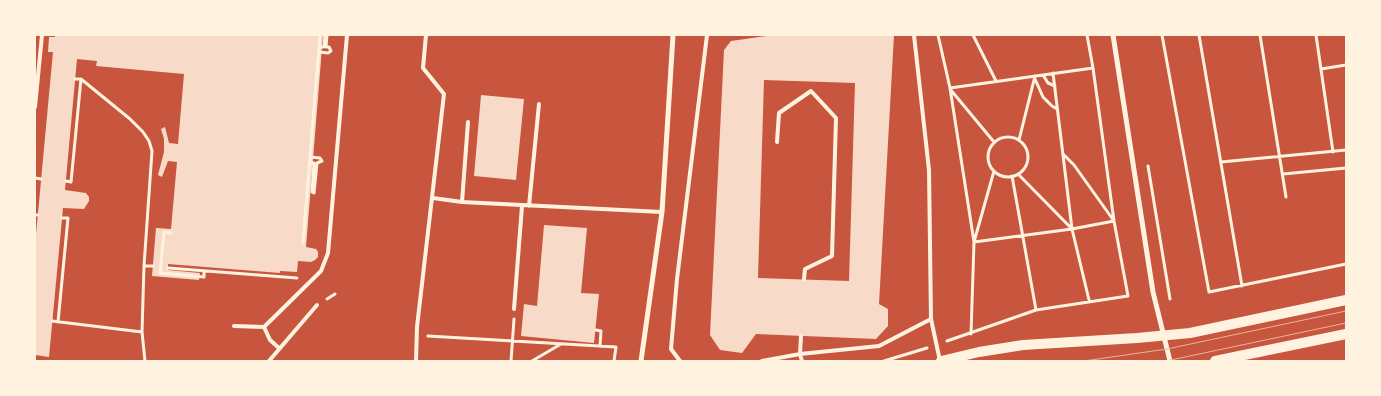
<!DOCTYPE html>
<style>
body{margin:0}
#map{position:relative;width:1381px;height:396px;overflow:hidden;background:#c8553d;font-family:"DM Sans",sans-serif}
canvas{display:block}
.frame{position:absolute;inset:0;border:36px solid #fff3e0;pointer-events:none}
</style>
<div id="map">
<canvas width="1381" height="396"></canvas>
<div class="frame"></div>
</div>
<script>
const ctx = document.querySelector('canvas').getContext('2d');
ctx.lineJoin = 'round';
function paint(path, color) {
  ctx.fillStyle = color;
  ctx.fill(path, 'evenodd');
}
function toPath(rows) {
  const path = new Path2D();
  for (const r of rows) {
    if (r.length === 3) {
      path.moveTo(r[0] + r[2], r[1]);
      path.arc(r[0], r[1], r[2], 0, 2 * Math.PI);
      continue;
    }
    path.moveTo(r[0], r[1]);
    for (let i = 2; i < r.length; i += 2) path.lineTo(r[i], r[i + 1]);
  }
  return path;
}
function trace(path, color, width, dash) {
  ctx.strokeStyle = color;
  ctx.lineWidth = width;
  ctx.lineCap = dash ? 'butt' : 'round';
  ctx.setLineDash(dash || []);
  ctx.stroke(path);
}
const building = toPath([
 [55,35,323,35,306,247,316,249,318,252,318,257,315,260,311,262,298,261,297,272,280,271,280,273,168,264,168,270,200,273,199,280,152,276,156,228,171,229,177,162,168,161,162,177,158,175,164,152,164,139,161,129,165,127,169,143,178,144,184,74,96,66,97,61,77,59,65,190,86,193,89,197,89,201,84,209,63,208,49,357,35,355,35,245,53,52,48,52,49,37,55,37],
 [773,35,894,35,879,304,888,309,888,326,876,339,756,334,742,353,720,350,710,335,724,50,731,41],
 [764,80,855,83,849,281,758,278],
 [481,95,524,99,516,180,474,176],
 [544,225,587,228,581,293,599,294,594,343,521,336,524,304,537,306]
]);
const path = toPath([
 [938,35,950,88,974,242,1072,229,1114,221,1074,165,1063,154],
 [973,35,996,81],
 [1162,35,1209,292,1346,264],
 [1199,35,1242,286],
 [1260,35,1286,197],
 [1316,35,1333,152],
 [319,47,324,47,325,35],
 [319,52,328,53,331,51,329,47,326,47,327,35],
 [1321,69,1346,65],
 [1053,73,1072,229,1089,300],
 [1043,75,1048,83,1055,86],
 [81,79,130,119,143,132,149,141,152,151,144,266,142,332,145,361],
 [1035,79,1043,97,1052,106,1057,109],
 [950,88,1093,68],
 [950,89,994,142],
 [1008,157,20],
 [1019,140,1035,76],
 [1221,162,1346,150],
 [310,163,314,163,312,192,314,193,317,163,322,161,320,158,310,157],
 [1148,166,1170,299],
 [1018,174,1072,229],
 [1283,174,1346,168],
 [1012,176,1036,310],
 [35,178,41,179],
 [66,181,71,182,81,79,75,79],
 [35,215,38,215],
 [171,233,164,232,160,273,204,277,204,271],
 [303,243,320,35],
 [144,266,153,266],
 [168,268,297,278],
 [327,299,335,294],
 [52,321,142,332],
 [58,322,68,218,62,218],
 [596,330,601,331,600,346],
 [971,334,974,242,994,171],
 [428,336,616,347,614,361],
 [947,341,1036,310,1128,296,1114,221,1093,68,1087,35],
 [511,361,514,319],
 [532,361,561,344],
 [884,361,927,348]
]);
const service = toPath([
 [35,107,42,35],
 [777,142,779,113,811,91,836,118,832,256,805,269,804,279],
 [433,198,462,202,662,212],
 [462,202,468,122],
 [529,206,539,104],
 [514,309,522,206],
 [931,319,940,361],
 [234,326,264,327],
 [801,336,800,354,802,361],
 [279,348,270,340,264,327,321,271,328,253,347,35],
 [269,361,317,305],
 [416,361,417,327,444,94,423,68,426,35],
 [680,361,671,349,677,279,707,35],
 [762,361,800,354,879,346,931,319,929,170,914,35]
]);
const minor = toPath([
 [1113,35,1153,292,1170,361],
 [641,361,662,212,673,35]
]);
const secondary = toPath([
 [941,361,979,352,1023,345,1137,338,1190,333,1346,300],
 [1215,361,1346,334]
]);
const tram = toPath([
 [1084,361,1167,349,1346,311],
 [1166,361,1346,323]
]);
paint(building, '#f7dbc8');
trace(path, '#fff3e0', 3);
trace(service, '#fff3e0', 4);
trace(minor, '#fff3e0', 5);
trace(secondary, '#fff3e0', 10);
trace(tram, '#e9b49f', 1);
</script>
